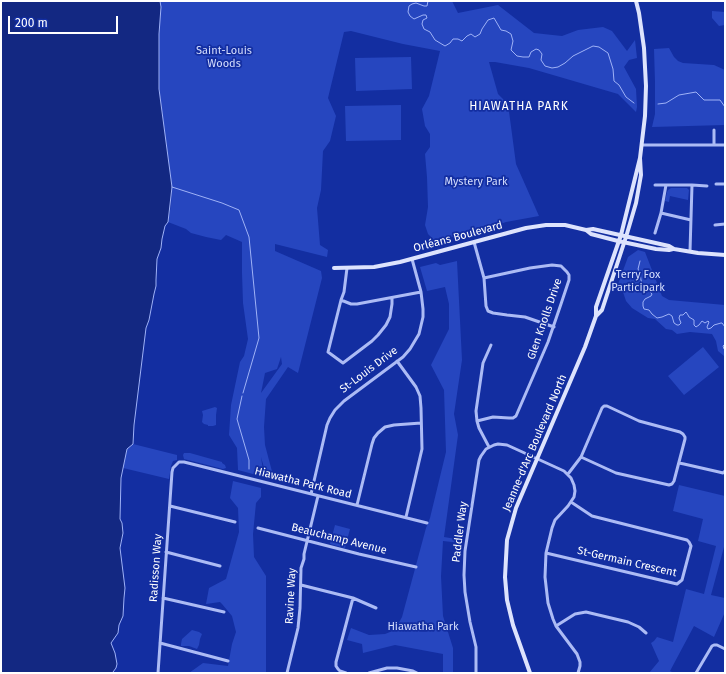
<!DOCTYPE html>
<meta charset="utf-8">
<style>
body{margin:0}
#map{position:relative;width:726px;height:674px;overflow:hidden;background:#132ea1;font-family:"Fira Sans",sans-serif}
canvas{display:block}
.frame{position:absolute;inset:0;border:2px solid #fff;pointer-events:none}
.scale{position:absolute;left:8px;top:16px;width:110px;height:18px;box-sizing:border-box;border:2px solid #fff;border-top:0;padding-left:5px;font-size:12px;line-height:14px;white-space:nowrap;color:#fff;-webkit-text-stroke:3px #132ea1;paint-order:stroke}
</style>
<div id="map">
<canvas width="726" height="674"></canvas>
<div class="frame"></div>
<div class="scale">200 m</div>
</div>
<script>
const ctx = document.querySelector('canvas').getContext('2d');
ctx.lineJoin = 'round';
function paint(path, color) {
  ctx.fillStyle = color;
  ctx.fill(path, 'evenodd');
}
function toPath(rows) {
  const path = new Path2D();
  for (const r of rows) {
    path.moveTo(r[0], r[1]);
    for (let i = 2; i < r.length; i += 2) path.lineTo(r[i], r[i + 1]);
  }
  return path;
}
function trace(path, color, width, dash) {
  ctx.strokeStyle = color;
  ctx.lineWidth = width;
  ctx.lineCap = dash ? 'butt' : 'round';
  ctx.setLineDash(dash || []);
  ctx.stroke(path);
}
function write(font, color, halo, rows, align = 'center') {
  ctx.font = font + ' "Fira Sans",sans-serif';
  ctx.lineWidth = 3.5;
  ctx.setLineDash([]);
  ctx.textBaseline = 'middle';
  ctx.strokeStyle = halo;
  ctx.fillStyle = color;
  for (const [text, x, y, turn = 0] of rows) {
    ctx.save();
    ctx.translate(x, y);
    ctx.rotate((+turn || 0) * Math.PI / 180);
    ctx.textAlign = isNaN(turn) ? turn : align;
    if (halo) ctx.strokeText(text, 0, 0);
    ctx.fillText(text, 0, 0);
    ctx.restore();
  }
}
const green = toPath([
 [160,1,452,1,458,13,498,5,534,33,562,36,578,30,603,27,612,31,627,51,635,40,637,58,629,60,624,67,636,89,637,107,636,112,618,94,529,68,495,62,489,62,498,94,508,104,516,164,539,216,506,222,492,227,491,225,436,242,428,234,425,225,428,207,427,177,425,154,430,147,430,134,425,126,422,109,429,96,440,51,403,44,351,31,344,32,328,98,336,116,330,141,323,151,321,190,317,208,320,245,328,250,327,257,275,244,275,251,321,271,322,278,298,373,288,367,266,399,264,427,265,445,274,479,267,478,261,457,264,477,238,470,237,448,229,435,231,405,240,362,244,356,248,339,243,303,242,273,242,242,226,235,221,240,206,237,191,233,186,229,168,222,171,205,172,187,159,89,159,34,161,7],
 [281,357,282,364,261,393,265,373,277,369],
 [712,11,725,12,725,25,719,26,712,18],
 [669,48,674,57,678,61,683,63,714,65,725,70,725,125,652,127,655,114,655,82,654,49],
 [411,57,412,89,356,91,355,58],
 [401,105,401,140,346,141,345,106],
 [671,188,687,188,689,190,688,200,670,196,669,202,665,201,667,192,668,190],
 [638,250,645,252,662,296,669,300,725,305,725,360,724,356,718,351,716,341,712,334,690,332,677,334,672,330,666,329,655,319,648,318,632,308,626,301,623,292,617,287,628,257],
 [457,261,462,360,454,414,458,435,444,537,462,540,461,543,443,541,441,576,443,616,453,648,453,673,443,673,443,654,395,645,363,653,362,644,347,640,351,628,369,635,385,634,395,630,402,617,426,528,430,518,446,452,444,390,431,365,449,329,449,304,445,287,427,291,420,267,436,263,440,265],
 [703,347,719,367,684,395,668,376],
 [215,407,217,408,216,415,216,425,213,426,208,426,208,425,204,424,202,422,203,415,202,411],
 [133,444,177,455,177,460,173,461,171,466,169,479,123,468,127,449],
 [184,453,190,453,222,462,222,463,225,465,226,468,223,469,184,459,183,455],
 [233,481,261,488,261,497,256,503,253,534,254,557,266,576,266,673,189,673,203,663,228,666,232,644,236,632,232,616,222,604,220,602,206,604,209,588,226,579,239,532,238,508,230,498],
 [679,485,725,496,725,546,724,547,711,595,725,598,725,612,714,637,694,626,670,671,674,673,649,673,659,661,651,643,654,641,657,637,673,642,686,589,704,594,716,546,698,541,703,519,673,511],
 [335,525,350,529,345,548,330,544],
 [192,630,199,632,202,634,200,639,199,645,197,649,189,646,181,646,181,644,182,639]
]);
const water = toPath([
 [1,1,160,1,161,7,159,34,159,89,172,187,168,222,165,226,162,239,161,248,157,259,156,280,156,286,154,294,149,320,146,328,134,425,133,444,127,449,121,478,120,519,122,523,123,533,120,548,125,588,124,598,123,616,119,625,118,633,111,643,115,653,117,664,116,668,113,672,113,673,1,673,1,1]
]);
const stream = toPath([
 [428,1,427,6,424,6,416,3,412,4,409,6,408,12,410,16,414,19,423,15,426,15,427,18,423,20,422,24,424,29,430,32,435,40,445,46,450,43,453,39,458,39,462,41,467,36,471,34,475,37,480,34,482,29,488,20,494,18,501,30,506,31,511,34,513,41,511,50,517,56,523,57,529,57,531,52,536,49,539,50,542,54,541,60,545,66,552,68,558,67,565,63,573,56,593,46,599,47,608,53,613,69,614,81,619,85,626,97,634,103],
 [658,104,666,103,679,95,696,92,704,100,720,100,725,107],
 [172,187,222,203,239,210,249,237,259,338,243,393],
 [640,261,638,269,640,273,641,280,642,283,652,294,651,296,645,299,643,302,643,306,644,309,649,310,652,314,657,318,662,317,669,314,672,316,674,323,677,325,679,325,681,323,679,318,680,315,683,315,686,312,688,315,689,317,694,320,694,325,696,327,699,325,702,321,705,323,708,321,709,322,707,327,708,329,711,328,714,325,721,323,722,323,725,327],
 [725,344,723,346,724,349,725,349],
 [242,396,237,419,249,460,249,469]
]);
const street = toPath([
 [714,130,714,145],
 [642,145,725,145],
 [716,184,725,184],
 [655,185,692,185,707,186],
 [666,185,661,213,691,220],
 [715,225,725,224],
 [655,233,661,213],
 [474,242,484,278,486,306,488,311,493,313,507,315,525,317,554,327],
 [690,251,692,185],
 [347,268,344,292,341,300,328,352,343,363,372,341,378,335,386,325,390,317,392,304,392,298],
 [341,300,351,304,357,304,421,292],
 [397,361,416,387,420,396,421,408,422,449,406,517],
 [477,421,493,417,509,418,513,418,516,416,548,342,561,304,569,280,569,275,567,272,561,266,552,265,530,268,484,278],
 [489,447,479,428,477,421,476,411,483,363,491,345],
 [679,463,684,464,719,472,723,473,725,471],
 [568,474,581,457,602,408,604,406,607,406,639,421,680,432,683,434,685,437,685,439,674,481,672,484,669,485,616,473,581,457],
 [311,494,327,425,330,418,335,410,344,401,403,357,410,349,419,334,423,317,423,309,421,292,412,259],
 [357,505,372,444,374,438,378,433,385,427,394,425,421,423],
 [170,506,235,522],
 [258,528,359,554,416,567],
 [166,552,220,566],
 [546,553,677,584,682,580,691,546,689,542,687,540,592,516,571,502],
 [301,585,353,598,376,608],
 [163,598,224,612],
 [556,626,575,614,586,612,628,622,639,627,646,633],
 [160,643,228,661],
 [158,673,172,472,173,468,179,462,184,462,427,523],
 [287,673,298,628,300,608,301,568,304,559,304,554,318,496],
 [346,673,340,671,338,669,336,666,336,662,353,598],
 [369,673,387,668,397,668,413,671,417,673],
 [476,673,476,647,470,622,465,592,464,575,465,551,479,460,481,456,486,449,494,445,498,444,507,445,564,471,571,478,574,485,575,491,574,497,568,506,555,520,552,528,546,553,545,577,548,603,553,619,556,626,577,654,580,662,580,666,578,673],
 [696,673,712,646,714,645,717,645,725,649]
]);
const secondary = toPath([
 [586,230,591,234,618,241,656,249,669,250,673,249],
 [334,268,374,267,400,262,526,228,546,225,565,225,586,230,593,229,669,246,674,249,698,253,725,255],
 [596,316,602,310,626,237,636,203,641,175,640,158,645,116,646,86,644,48,639,13,636,1],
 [530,673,513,625,507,600,505,577,507,540,516,508,585,347,596,316,596,307,621,235,640,158]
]);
const parkNames = [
 ["Saint-Louis",224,51],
 ["Woods",224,64],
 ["Mystery Park",476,182],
 ["Terry Fox",638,275],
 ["Participark",638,288],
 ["Hiawatha Park",423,627]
];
const streetNames = [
 ["Orléans Boulevard",458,237,-15],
 ["Glen Knolls Drive",545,319,-71],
 ["St-Louis Drive",369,370,-37],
 ["Jeanne-d'Arc Boulevard North",535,443,-67],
 ["Hiawatha Park Road",303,483,14],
 ["Paddler Way",460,532,-83],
 ["Beauchamp Avenue",339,539,14],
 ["St-Germain Crescent",627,562,13],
 ["Radisson Way",156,568,-86],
 ["Ravine Way",291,596,-87]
];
const neighbourhoodNames = [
 ["HIAWATHA PARK",519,107]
];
paint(green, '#2646bf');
paint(water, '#132882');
trace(water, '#9fb2f7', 1);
trace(stream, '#9fb2f7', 1);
trace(street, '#acbbf5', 3);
trace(secondary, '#dde3fd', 4);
write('11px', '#d5defe', '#132ea1', parkNames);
write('11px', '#fff', '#132ea1', streetNames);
ctx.letterSpacing = '1px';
write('12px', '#fff', '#132ea1', neighbourhoodNames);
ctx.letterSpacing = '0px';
</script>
